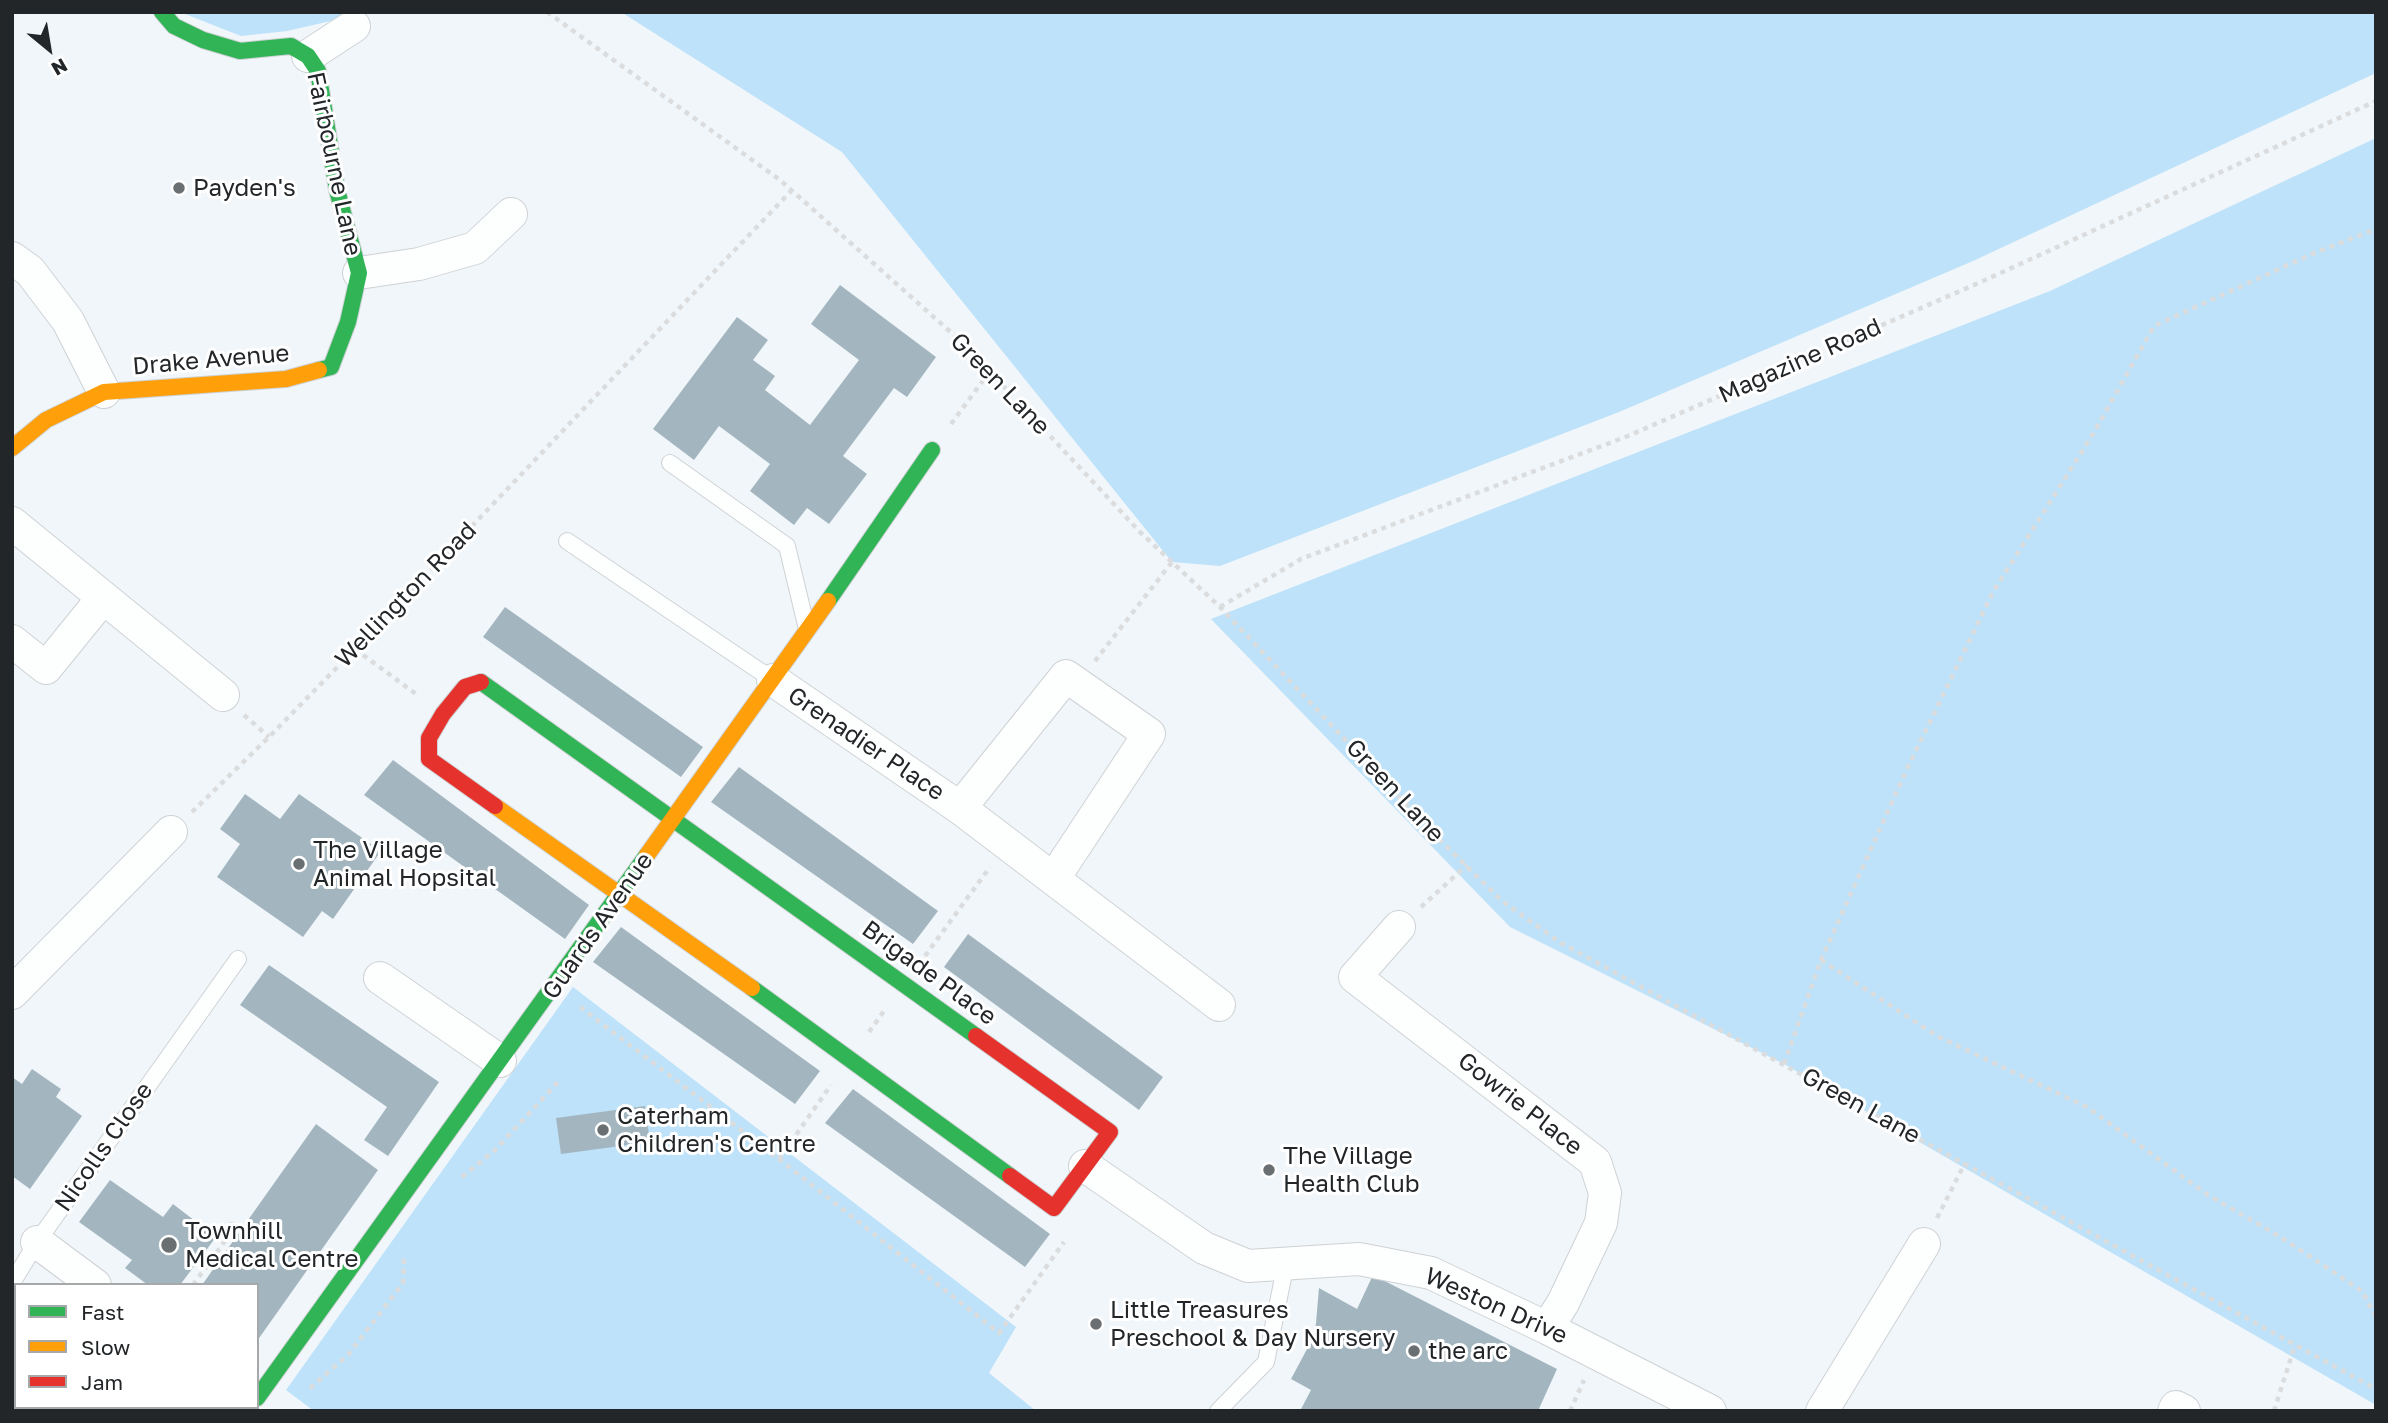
<!DOCTYPE html>
<style>
body{margin:0}
#map{position:relative;width:2388px;height:1423px;overflow:hidden;background:#f1f6fa;font-family:"Golos Text",sans-serif}
canvas{display:block}
.frame{position:absolute;inset:0;border:14px solid #222628;pointer-events:none}
.legend{position:absolute;left:14px;top:1283px;width:245px;height:126px;box-sizing:border-box;background:#fff;border:2px solid #a7a8a9;margin:0;padding:9px 12px;list-style:none;font-size:21px;color:#222628}
.legend li{display:flex;align-items:center;gap:14px;height:35px}
.legend b{width:35px;border:2px solid #a7a8a9}
.north{position:absolute;left:14px;top:14px;width:70px;height:70px;-webkit-text-stroke:5px #fff;paint-order:stroke;rotate:150deg;font-size:19px;font-weight:700;line-height:28px;text-align:center;color:#222628}
.north::after{content:'';display:block;margin:auto;width:24px;height:32px;background:#222628;clip-path:polygon(50% 0,100% 100%,50% 72%,0 100%)}
</style>
<div id="map">
<canvas width="2388" height="1423"></canvas>
<div class="frame"></div>
<ul class="legend">
<li><b style="height:9px;background:#30b455"></b>Fast</li>
<li><b style="height:9px;background:#ff9f0a"></b>Slow</li>
<li><b style="height:9px;background:#e5322d"></b>Jam</li>
</ul>
<div class="north">N</div>
</div>
<script>
const ctx = document.querySelector('canvas').getContext('2d');
ctx.lineJoin = 'round';
function paint(path, color) {
  ctx.fillStyle = color;
  ctx.fill(path, 'evenodd');
}
function toPath(rows) {
  const path = new Path2D();
  for (const r of rows) {
    path.moveTo(r[0], r[1]);
    for (let i = 2; i < r.length; i += 2) path.lineTo(r[i], r[i + 1]);
  }
  return path;
}
function trace(path, color, width, dash) {
  ctx.strokeStyle = color;
  ctx.lineWidth = width;
  ctx.lineCap = dash ? 'butt' : 'round';
  ctx.setLineDash(dash || []);
  ctx.stroke(path);
}
function write(font, color, halo, rows, align = 'center') {
  ctx.font = font + ' "Golos Text",sans-serif';
  ctx.lineWidth = 6;
  ctx.setLineDash([]);
  ctx.textBaseline = 'middle';
  ctx.strokeStyle = halo;
  ctx.fillStyle = color;
  for (const [text, x, y, turn = 0] of rows) {
    ctx.save();
    ctx.translate(x, y);
    ctx.rotate((+turn || 0) * Math.PI / 180);
    ctx.textAlign = isNaN(turn) ? turn : align;
    if (halo) ctx.strokeText(text, 0, 0);
    ctx.fillText(text, 0, 0);
    ctx.restore();
  }
}
const green = toPath([
 [180,12,358,12,335,20,287,31,241,36],
 [621,12,2376,12,2376,73,1973,261,1619,412,1220,566,1172,562,842,152],
 [2376,138,2376,1405,1784,1064,1510,927,1211,619,2050,291],
 [573,987,1016,1327,989,1373,1036,1411,314,1411,286,1390]
]);
const building = toPath([
 [840,285,936,357,907,397,894,388,843,456,867,474,829,524,807,508,794,525,750,491,770,464,719,426,694,460,653,429,737,317,768,340,753,360,775,376,765,390,810,425,859,360,811,324],
 [505,607,703,747,681,777,483,637],
 [393,760,589,905,565,939,364,795],
 [739,767,938,911,913,944,711,802],
 [245,794,280,819,299,794,381,851,333,919,322,911,303,937,217,877,240,844,220,829],
 [621,927,820,1071,795,1104,593,962],
 [968,934,1163,1077,1139,1110,944,967],
 [269,965,439,1082,388,1156,364,1140,387,1107,240,1005],
 [32,1069,61,1089,56,1097,82,1116,30,1189,12,1176,12,1077,22,1084],
 [853,1089,1050,1234,1025,1267,825,1123],
 [645,1106,650,1142,561,1154,556,1118],
 [316,1124,378,1170,257,1341,257,1285,202,1285],
 [110,1180,163,1217,173,1204,216,1237,180,1285,148,1285,125,1268,132,1260,79,1222],
 [1373,1275,1557,1369,1538,1411,1300,1411,1311,1390,1291,1379,1315,1334,1319,1288,1357,1309]
]);
const path = toPath([
 [547,12,780,180,964,344,1140,532,1220,607,1437,837,1502,901,1561,943,2376,1389],
 [951,424,990,371],
 [1220,607,1301,559,1628,436,1983,281,2376,101],
 [355,649,416,694],
 [1095,661,1172,562],
 [244,715,269,737],
 [192,812,269,737,355,649,792,190],
 [1421,907,1467,865],
 [925,956,990,867],
 [1821,960,1937,1036,2087,1107,2208,1195,2279,1236,2362,1291,2376,1317],
 [580,1007,779,1159,999,1333,1064,1242],
 [869,1032,884,1011],
 [1784,1064,1821,960,1906,771,1993,592,2093,434,2154,326,2312,254,2376,229],
 [779,1159,831,1085],
 [462,1177,495,1150,559,1081],
 [1937,1218,1965,1163],
 [193,1285,230,1234,232,1220],
 [310,1388,348,1355,403,1283,404,1254],
 [1570,1411,1584,1380],
 [2274,1411,2295,1345]
]);
const lane = toPath([
 [670,463,787,546,806,625],
 [567,541,773,680],
 [12,1283,37,1242,238,959],
 [1218,1411,1266,1362,1286,1263]
]);
const street = toPath([
 [308,56,354,26],
 [12,258,30,271,68,321,104,392],
 [359,273,419,264,475,248,511,214],
 [12,523,223,695],
 [12,641,46,668,102,599],
 [773,680,960,808,1219,1005],
 [960,808,1066,676,1149,734,1054,878],
 [1399,927,1355,977,1595,1162,1605,1193,1601,1223,1563,1303,1547,1328],
 [380,978,500,1061],
 [12,993,171,832],
 [1085,1166,1204,1248,1248,1266,1359,1259,1431,1273,1547,1328,1710,1411],
 [37,1242,95,1285],
 [1822,1411,1924,1244],
 [2174,1411,2176,1407,2184,1411]
]);
const fast = toPath([
 [162,12,174,26,203,40,240,51,291,46,308,56,318,71,337,190,359,273,348,322,331,367,319,370],
 [828,601,932,450],
 [481,682,976,1036],
 [752,988,1010,1176],
 [257,1398,647,855]
]);
const slow = toPath([
 [12,448,46,420,104,392,286,379,319,370],
 [495,806,752,988],
 [647,855,828,601]
]);
const jam = toPath([
 [481,682,465,687,443,714,429,738,429,759,495,806],
 [976,1036,1110,1132,1054,1208,1010,1176]
]);
const markers = [
 [179,188,7,"#6a6f72"],
 [299,864,7,"#6a6f72"],
 [603,1130,7,"#6a6f72"],
 [1269,1170,7,"#6a6f72"],
 [169,1245,9,"#6a6f72"],
 [1096,1324,7,"#6a6f72"],
 [1414,1351,7,"#6a6f72"]
];
const streetNames = [
 ["Fairbourne Lane",334,164,78],
 ["Drake Avenue",211,360,-5],
 ["Magazine Road",1800,361,-24],
 ["Green Lane",1000,384,46],
 ["Wellington Road",406,595,-46],
 ["Grenadier Place",866,744,34],
 ["Green Lane",1395,791,47],
 ["Guards Avenue",598,926,-55],
 ["Brigade Place",929,973,36],
 ["Gowrie Place",1520,1104,38],
 ["Green Lane",1861,1106,29],
 ["Nicolls Close",104,1147,-55],
 ["Weston Drive",1496,1306,24]
];
const poiNames = [
 ["Payden's",193,188],
 ["The Village",313,850],
 ["Animal Hopsital",313,878],
 ["Caterham",617,1116],
 ["Children's Centre",617,1144],
 ["The Village",1283,1156],
 ["Health Club",1283,1184],
 ["Townhill",185,1231],
 ["Medical Centre",185,1259],
 ["Little Treasures",1110,1310],
 ["Preschool & Day Nursery",1110,1338],
 ["the arc",1428,1351]
];
paint(green, '#bde2f9');
paint(building, '#a3b6c0');
trace(lane, '#ced2d5', 18);
trace(street, '#ced2d5', 34);
trace(fast, '#ced2d5', 18);
trace(slow, '#ced2d5', 18);
trace(jam, '#ced2d5', 18);
trace(path, '#dbdcdd', 4.5, [5, 5]);
trace(lane, '#fdfefe', 16);
trace(street, '#fdfefe', 32);
trace(fast, '#30b455', 16);
trace(slow, '#ff9f0a', 16);
trace(jam, '#e5322d', 16);
for (const [x, y, r, color] of markers) {
  const dot = new Path2D();
  dot.arc(x, y, r, 0, 2 * Math.PI);
  ctx.fillStyle = color;
  ctx.fill(dot);
  trace(dot, '#fff', 2.5);
}
write('24px', '#222628', '#fff', streetNames);
write('24px', '#222628', '#fff', poiNames, 'left');
</script>
